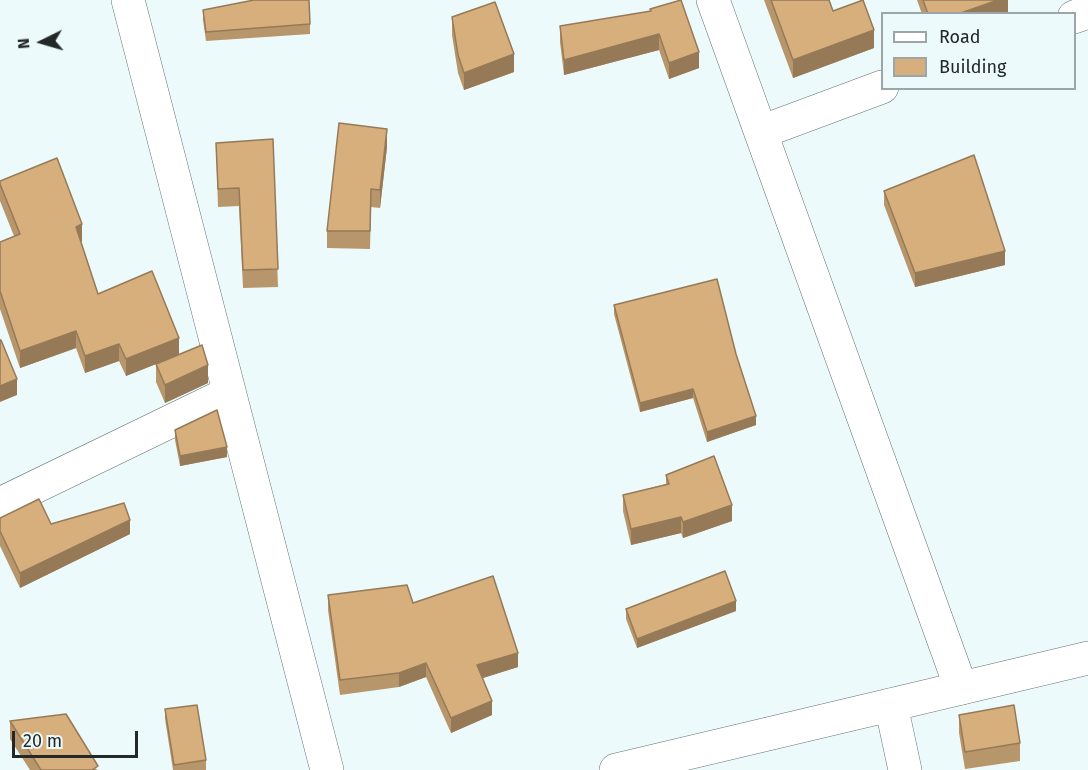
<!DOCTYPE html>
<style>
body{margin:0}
#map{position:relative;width:1088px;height:770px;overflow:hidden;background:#ecfafc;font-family:"Fira Sans",sans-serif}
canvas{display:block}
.legend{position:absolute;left:881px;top:12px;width:195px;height:78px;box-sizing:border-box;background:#ecfafc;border:2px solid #9ca6a8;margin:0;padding:8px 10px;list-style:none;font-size:18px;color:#232829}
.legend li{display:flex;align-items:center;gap:12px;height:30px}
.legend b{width:30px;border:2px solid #9ca6a8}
.north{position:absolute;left:12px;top:12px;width:60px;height:60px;-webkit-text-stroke:4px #ecfafc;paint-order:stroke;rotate:265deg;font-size:16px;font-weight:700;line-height:24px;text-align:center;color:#232829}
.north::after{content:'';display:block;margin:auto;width:21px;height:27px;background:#232829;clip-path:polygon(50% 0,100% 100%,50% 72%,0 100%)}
.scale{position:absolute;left:12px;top:731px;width:126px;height:27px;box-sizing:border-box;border:3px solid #232829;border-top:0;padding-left:8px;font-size:18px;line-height:21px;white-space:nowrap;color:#232829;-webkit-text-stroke:4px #ecfafc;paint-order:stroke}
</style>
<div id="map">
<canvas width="1088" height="770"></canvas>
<ul class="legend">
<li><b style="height:8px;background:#fff"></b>Road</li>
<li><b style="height:16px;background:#d6af7c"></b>Building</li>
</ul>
<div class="north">N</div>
<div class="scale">20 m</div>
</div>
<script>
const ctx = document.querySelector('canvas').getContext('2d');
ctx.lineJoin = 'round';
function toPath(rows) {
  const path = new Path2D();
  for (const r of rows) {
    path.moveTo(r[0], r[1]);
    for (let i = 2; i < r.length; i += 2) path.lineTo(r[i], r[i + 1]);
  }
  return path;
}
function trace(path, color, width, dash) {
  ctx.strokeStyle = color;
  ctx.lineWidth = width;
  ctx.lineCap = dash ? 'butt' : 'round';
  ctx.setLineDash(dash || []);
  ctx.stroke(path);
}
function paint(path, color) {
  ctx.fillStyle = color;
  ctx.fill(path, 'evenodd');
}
const street = toPath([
 [128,0,327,770],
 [713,0,961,688],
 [1074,17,1088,12],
 [761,132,882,87],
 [0,504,229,393],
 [891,705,905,770]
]);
const secondary = toPath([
 [616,770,1088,658]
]);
const wall = toPath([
 [764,0,829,0,833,11,874,48,793,78],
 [917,0,1008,0,1008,14,922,14],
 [650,9,699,68,669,79,659,50,564,75,560,42,560,26,650,12],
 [203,10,310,24,310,34,206,41,203,20],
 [452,17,514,72,464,90,458,73,452,35],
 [273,139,278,287,243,288,239,206,218,207,216,143],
 [387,147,380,208,371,207,370,249,327,248,327,231],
 [0,181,82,241,81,242,98,294,179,355,208,383,165,403,156,382,156,364,178,355,126,376,119,361,85,373,76,348,20,368,0,309,0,242,14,236,0,201],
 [884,191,1005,265,915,287,884,205],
 [614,305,736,354,756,425,707,442,693,398,640,412,614,314],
 [175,430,227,457,180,466,175,440],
 [666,475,732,521,683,538,681,533,631,545,623,511,623,495,666,484],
 [0,518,51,524,130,534,20,588,0,546],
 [328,595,413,603,518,667,482,678,492,715,451,733,426,677,399,687,340,695,328,610],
 [626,609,736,611,637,648,626,619],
 [165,709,206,760,206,770,173,770,165,719],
 [959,715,1020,743,1020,761,965,769,959,733],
 [10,721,98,770,30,770,10,739]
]);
const shadedWall = toPath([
 [998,0,1008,0,1008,14,958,14],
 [874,30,874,48,793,78,793,60],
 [659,34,659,50,564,75,564,60],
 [699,52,699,68,669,79,669,63],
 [514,54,514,72,464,90,464,73],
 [387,129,387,147,380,208,380,190],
 [82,224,82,241,76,244,76,227],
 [1005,251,1005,265,915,287,915,273],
 [76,331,76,348,20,368,20,351],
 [179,338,179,355,126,376,126,359],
 [119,344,119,361,85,373,85,356],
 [208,365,208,383,165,403,165,385],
 [17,379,17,395,0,402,0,386],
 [693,389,693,398,640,412,640,403],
 [756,416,756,425,707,442,707,432],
 [227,447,227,457,180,466,180,456],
 [732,505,732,521,683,538,683,522],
 [681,517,681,533,631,545,631,529],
 [130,520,130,534,20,588,20,573],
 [736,601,736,611,637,648,637,639],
 [518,653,518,667,477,680,477,665],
 [426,663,426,677,399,687,399,673],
 [492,701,492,715,451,733,451,718]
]);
const building = toPath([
 [254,0,309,0,310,24,206,32,203,10,254,0],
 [681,0,699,52,669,63,659,34,564,60,560,26,651,11,650,9,681,0],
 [771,0,829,0,833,11,863,0,874,30,793,60,771,0],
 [923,0,998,0,958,14,928,14,923,0],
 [495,2,514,54,464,73,458,55,452,17,495,2],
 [339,123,387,129,380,190,371,189,370,231,327,231,339,123],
 [273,139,278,269,243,270,239,188,218,189,216,143,273,139],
 [974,155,1005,251,915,273,884,191,974,155],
 [57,158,82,224,76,227,98,294,152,271,179,338,126,359,119,344,85,356,76,331,20,351,0,291,0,242,20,234,0,184,0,181,57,158],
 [717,279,736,354,756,416,707,432,693,389,640,403,614,305,717,279],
 [0,340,1,340,17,379,0,386,0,340],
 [202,345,208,365,165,385,156,364,202,345],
 [217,410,227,447,180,456,175,430,217,410],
 [714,456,732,505,683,522,681,517,631,529,623,495,669,484,666,475,714,456],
 [39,499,51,524,124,503,130,520,20,573,0,531,0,518,39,499],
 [725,571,736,601,637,639,626,609,725,571],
 [493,576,518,653,477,665,492,701,451,718,426,663,399,673,340,680,328,595,407,585,413,603,493,576],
 [197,705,206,760,174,765,165,709,197,705],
 [1014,705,1020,743,965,752,959,715,1014,705],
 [66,714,98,766,92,770,41,770,10,721,66,714]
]);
trace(street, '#667273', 34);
trace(secondary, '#667273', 34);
trace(street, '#fff', 33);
trace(secondary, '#fff', 33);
paint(wall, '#b8966b');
paint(shadedWall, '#967a57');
paint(building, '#d6af7c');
trace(building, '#967a57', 1.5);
</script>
